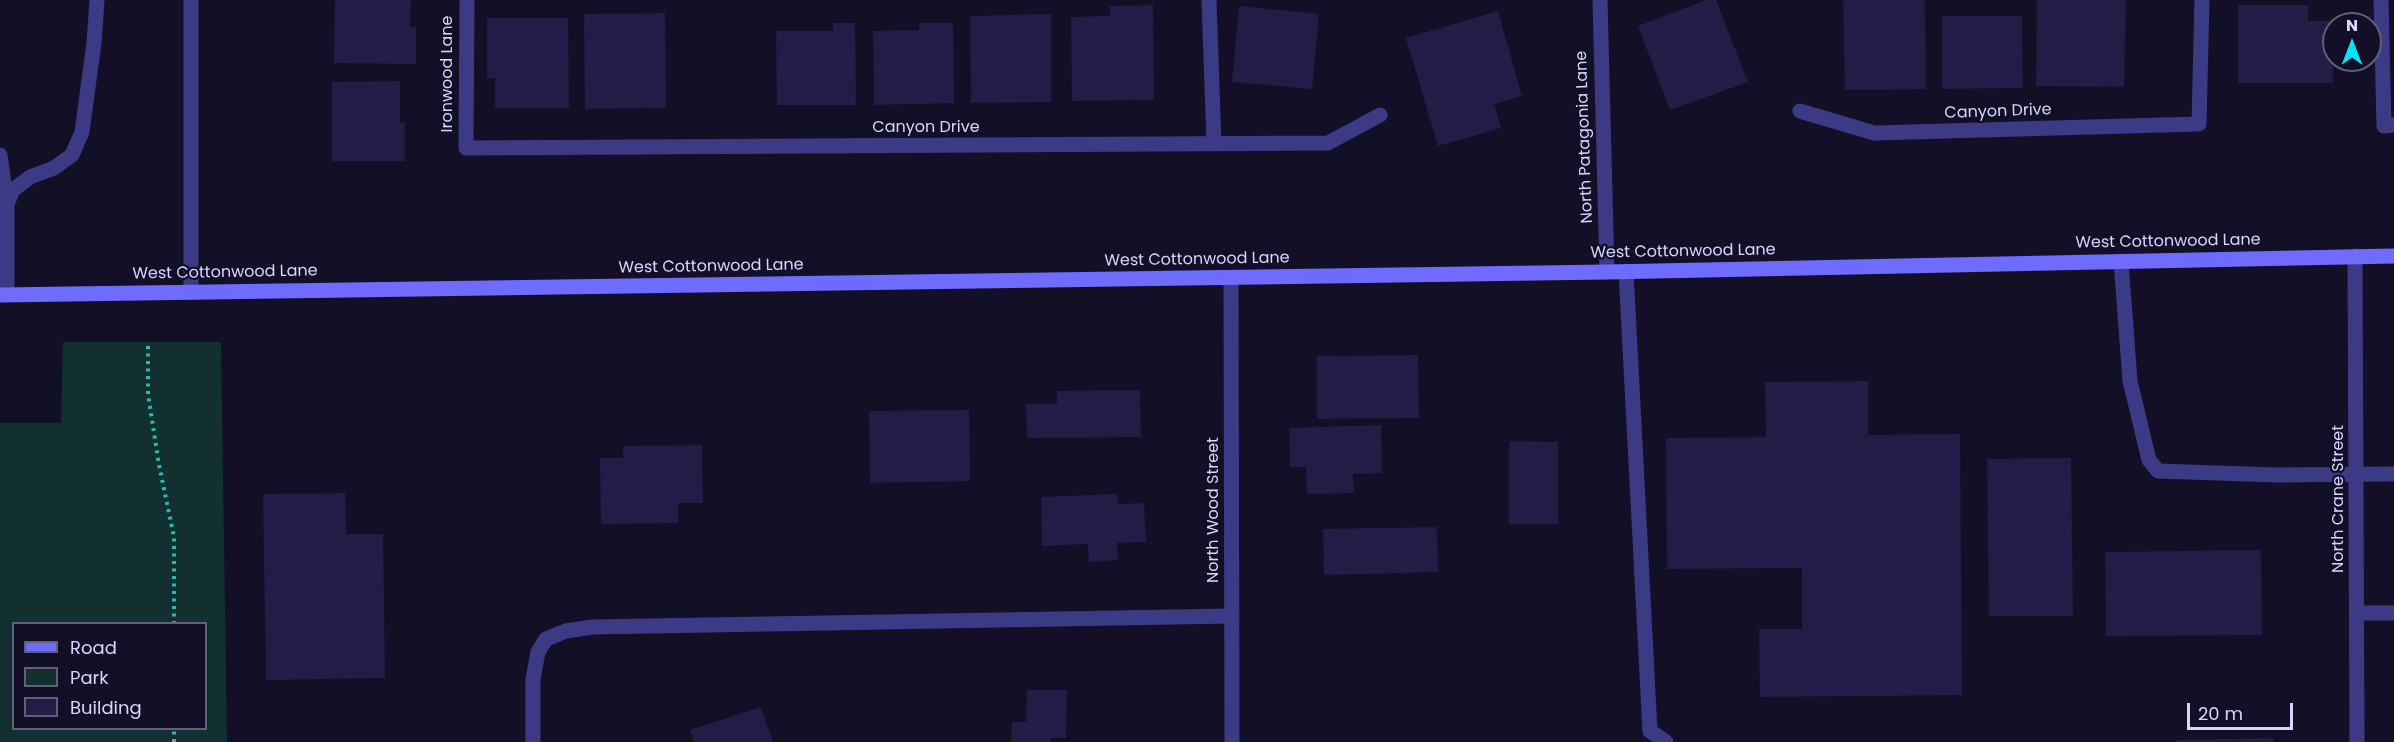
<!DOCTYPE html>
<style>
body{margin:0}
#map{position:relative;width:2394px;height:742px;overflow:hidden;background:#130f26;font-family:Poppins,sans-serif}
canvas{display:block}
.legend{position:absolute;left:12px;top:622px;width:195px;height:108px;box-sizing:border-box;background:#130f26;border:2px solid #625e7d;margin:0;padding:8px 10px;list-style:none;font-size:18px;color:#d9d4ff}
.legend li{display:flex;align-items:center;gap:12px;height:30px}
.legend b{width:30px;border:2px solid #625e7d}
.north{position:absolute;left:2322px;top:12px;width:60px;height:60px;box-sizing:border-box;background:#130f26;border:2px solid #625e7d;border-radius:50%;rotate:0deg;font-size:16px;font-weight:700;line-height:24px;text-align:center;color:#d9d4ff}
.north::after{content:'';display:block;margin:auto;width:21px;height:27px;background:#00e5ff;clip-path:polygon(50% 0,100% 100%,50% 72%,0 100%)}
.scale{position:absolute;left:2187px;top:703px;width:106px;height:27px;box-sizing:border-box;border:3px solid #d9d4ff;border-top:0;padding-left:8px;font-size:18px;line-height:21px;white-space:nowrap;color:#d9d4ff;-webkit-text-stroke:4px #130f26;paint-order:stroke}
</style>
<div id="map">
<canvas width="2394" height="742"></canvas>
<ul class="legend">
<li><b style="height:8px;background:#6f6bff"></b>Road</li>
<li><b style="height:16px;background:#12302f"></b>Park</li>
<li><b style="height:16px;background:#241b47"></b>Building</li>
</ul>
<div class="north">N</div>
<div class="scale">20 m</div>
</div>
<script>
const ctx = document.querySelector('canvas').getContext('2d');
ctx.lineJoin = 'round';
function paint(path, color) {
  ctx.fillStyle = color;
  ctx.fill(path, 'evenodd');
}
function toPath(rows) {
  const path = new Path2D();
  for (const r of rows) {
    path.moveTo(r[0], r[1]);
    for (let i = 2; i < r.length; i += 2) path.lineTo(r[i], r[i + 1]);
  }
  return path;
}
function trace(path, color, width, dash) {
  ctx.strokeStyle = color;
  ctx.lineWidth = width;
  ctx.lineCap = dash ? 'butt' : 'round';
  ctx.setLineDash(dash || []);
  ctx.stroke(path);
}
function write(font, color, halo, rows, align = 'center') {
  ctx.font = font + ' Poppins,sans-serif';
  ctx.lineWidth = 4.5;
  ctx.setLineDash([]);
  ctx.textBaseline = 'middle';
  ctx.strokeStyle = halo;
  ctx.fillStyle = color;
  for (const [text, x, y, turn = 0] of rows) {
    ctx.save();
    ctx.translate(x, y);
    ctx.rotate((+turn || 0) * Math.PI / 180);
    ctx.textAlign = isNaN(turn) ? turn : align;
    if (halo) ctx.strokeText(text, 0, 0);
    ctx.fillText(text, 0, 0);
    ctx.restore();
  }
}
const green = toPath([
 [63,342,221,342,227,742,0,742,0,423,61,423],
 [14,624,206,624,206,728,14,728]
]);
const building = toPath([
 [335,0,411,0,410,27,416,27,416,64,334,63],
 [1706,0,1716,0,1748,82,1670,110,1638,26],
 [1843,0,1925,0,1926,89,1845,90],
 [2037,0,2126,0,2124,87,2036,86],
 [1153,5,1154,100,1072,101,1071,17,1110,16,1110,6],
 [2238,5,2308,5,2308,21,2333,21,2333,83,2238,83],
 [1239,6,1319,14,1312,89,1232,82],
 [1498,11,1522,96,1494,104,1501,128,1438,146,1406,38],
 [665,13,666,108,585,109,584,14],
 [1051,14,1051,102,971,103,970,16],
 [1942,16,2022,16,2023,88,1942,89],
 [487,18,568,18,569,108,495,108,495,78,487,78],
 [833,23,855,23,856,105,777,105,776,31,833,31],
 [919,23,953,23,954,103,874,105,873,31,919,30],
 [400,81,400,123,405,123,405,161,332,161,332,82],
 [1418,355,1419,418,1317,419,1317,356],
 [1868,381,1868,435,1960,434,1962,695,1760,697,1759,629,1802,629,1802,568,1667,569,1666,438,1766,437,1765,382],
 [1140,390,1141,437,1027,438,1026,404,1057,404,1057,391],
 [969,410,970,481,870,483,869,411],
 [1381,425,1382,473,1353,474,1354,493,1307,494,1306,467,1290,467,1289,428],
 [1509,441,1558,442,1558,524,1509,524],
 [702,445,703,503,678,503,678,523,601,524,600,458,623,458,623,446],
 [2071,458,2073,616,1989,616,1987,459],
 [345,493,346,534,383,534,385,678,266,680,263,494],
 [1117,494,1118,504,1144,503,1146,542,1117,543,1118,560,1089,562,1088,544,1042,546,1041,497],
 [1437,527,1438,572,1324,575,1323,529],
 [2261,550,2262,635,2106,636,2105,552],
 [1027,690,1067,690,1066,738,1050,738,1050,742,1011,742,1012,722,1026,722],
 [761,707,773,742,694,742,690,730],
 [2273,738,2273,742,2175,742,2175,740]
]);
const path = toPath([
 [148,346,148,394,159,465,174,537,174,624],
 [174,742,174,728]
]);
const service = toPath([
 [0,155,7,204],
 [2121,261,2130,381,2149,460,2158,471,2277,475,2394,474],
 [1626,271,1650,731,1666,742],
 [7,294,7,204,13,190,30,177,54,168,72,155,82,132,94,43,97,0],
 [2357,613,2394,613],
 [533,742,533,679,538,652,546,639,566,631,592,627,1232,616]
]);
const minor = toPath([
 [467,0,466,148,1328,143,1380,115],
 [1209,0,1214,144],
 [1600,0,1607,272],
 [2381,0,2384,126,2394,125],
 [1800,111,1874,133,2199,124,2202,0],
 [2355,256,2357,742],
 [1231,278,1232,742],
 [191,292,191,0]
]);
const secondary = toPath([
 [0,295,1607,272,2394,256]
]);
const streetNames = [
 ["Ironwood Lane",448,74,-90],
 ["Canyon Drive",1998,112,-2],
 ["Canyon Drive",926,128],
 ["North Patagonia Lane",1585,137,-92],
 ["West Cottonwood Lane",2168,242,-1],
 ["West Cottonwood Lane",1683,252,-1],
 ["West Cottonwood Lane",1197,260,-1],
 ["West Cottonwood Lane",711,267,-1],
 ["West Cottonwood Lane",225,273,-1],
 ["North Crane Street",2339,499,-90],
 ["North Wood Street",1214,510,-90]
];
paint(green, '#12302f');
paint(building, '#241b47');
trace(path, '#2fb8b0', 4, [3, 4.5]);
trace(service, '#3d3a85', 15);
trace(minor, '#3d3a85', 15);
trace(secondary, '#6f6bff', 15);
write('16px', '#d9d4ff', '#130f26', streetNames);
</script>
